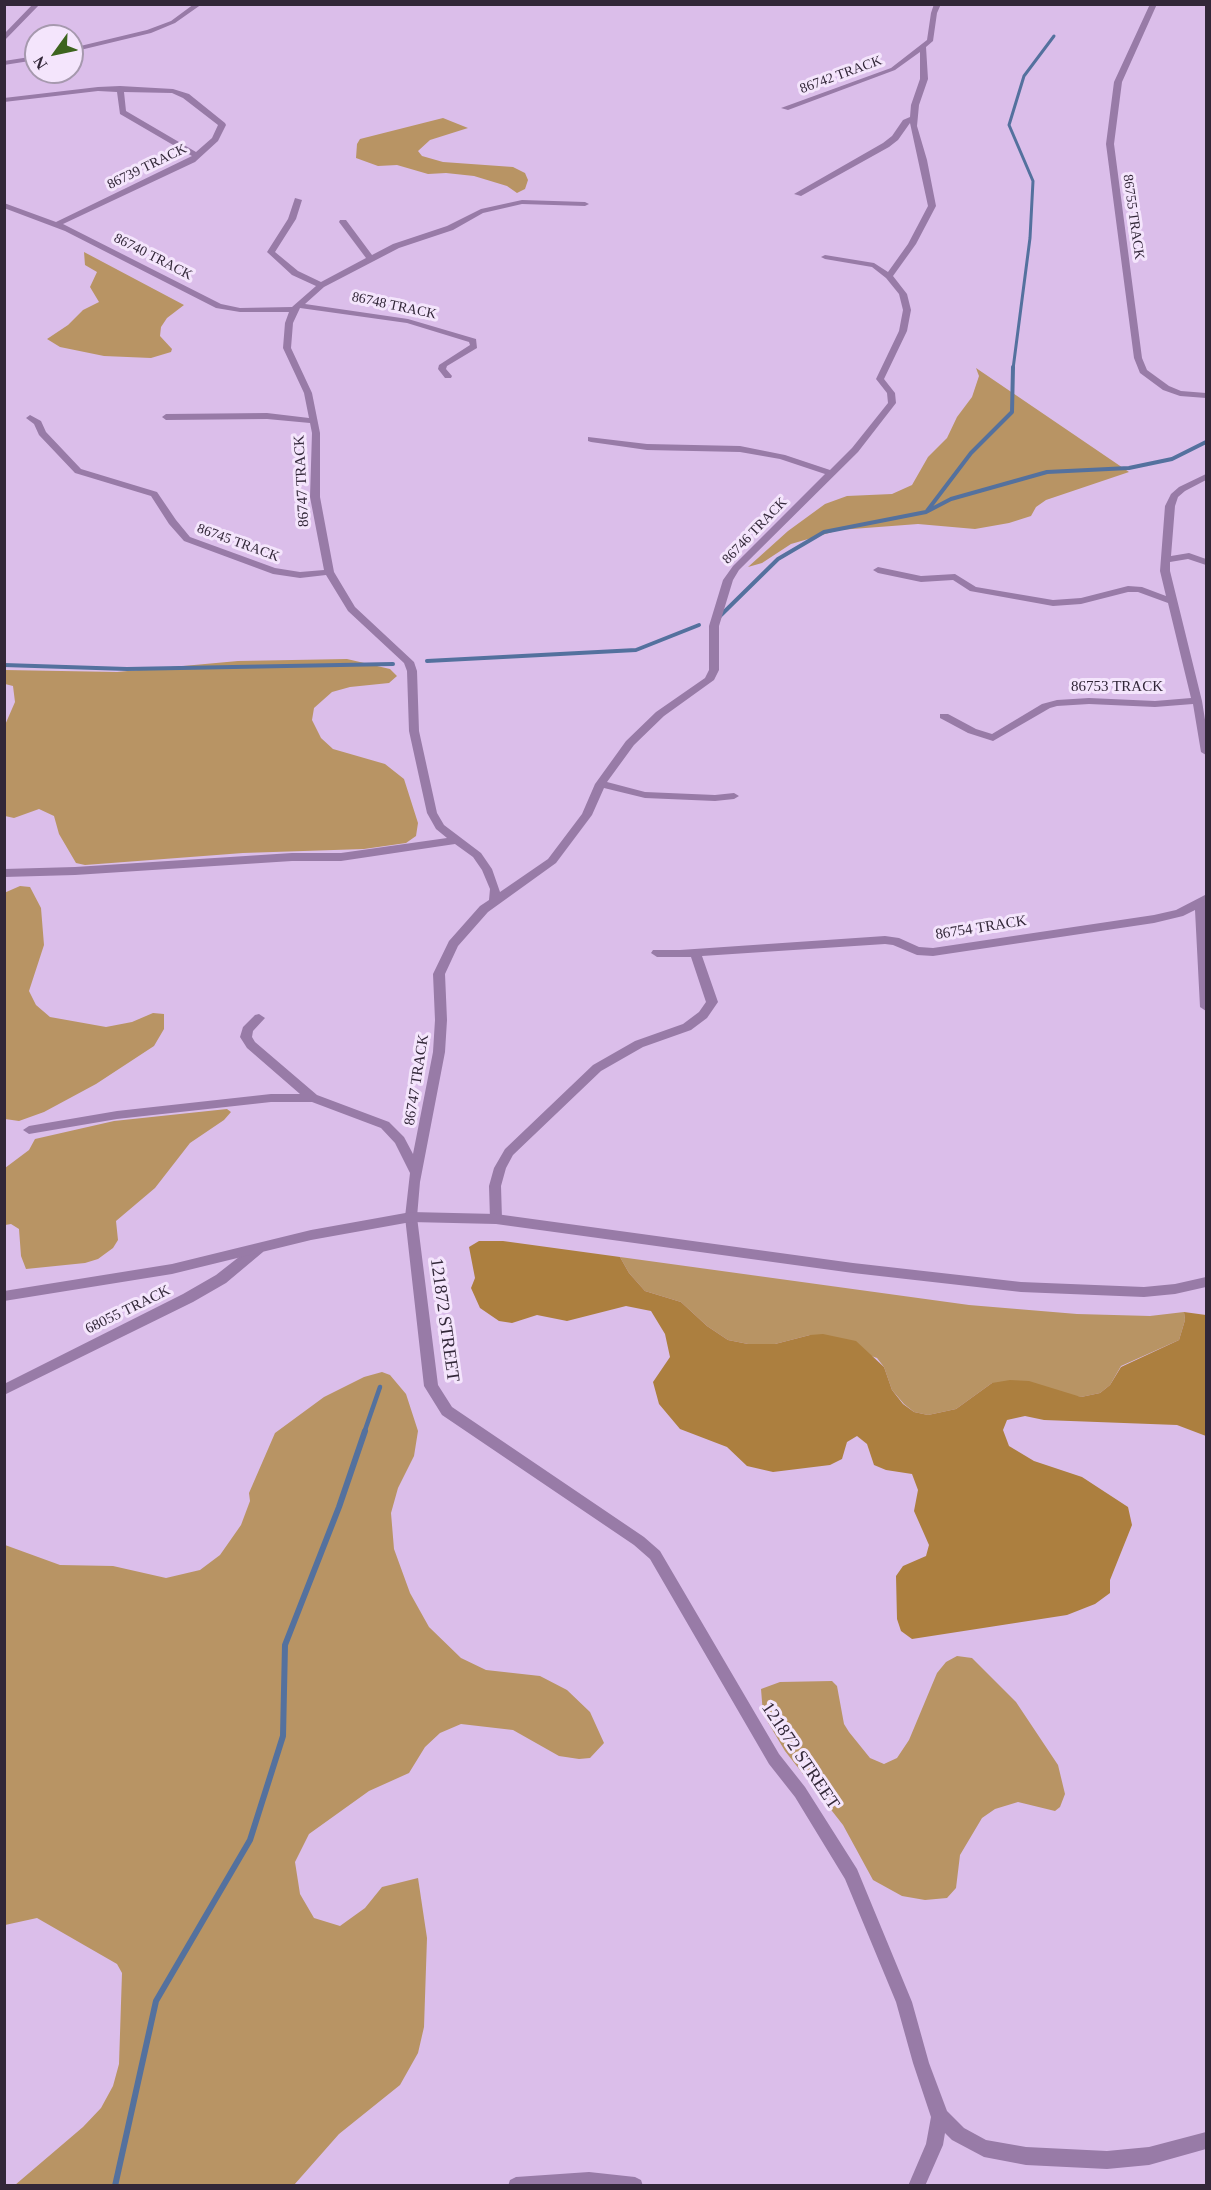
<!DOCTYPE html>
<style>
body{margin:0}
#map{position:relative;width:1211px;height:2190px;overflow:hidden;background:#dbbeea;font-family:Georgia,serif}
canvas{display:block}
.frame{position:absolute;inset:0;border:6px solid #322738;pointer-events:none}
.north{position:absolute;left:24px;top:24px;width:60px;height:60px;box-sizing:border-box;background:#f4e5fc;border:2px solid #a699ae;border-radius:50%;rotate:237deg;font-size:16px;font-weight:700;line-height:24px;text-align:center;color:#322738}
.north::after{content:'';display:block;margin:auto;width:21px;height:27px;background:#3d641e;clip-path:polygon(50% 0,100% 100%,50% 72%,0 100%)}
</style>
<div id="map">
<canvas width="1211" height="2190"></canvas>
<div class="frame"></div>
<div class="north">N</div>
</div>
<script>
const ctx = document.querySelector('canvas').getContext('2d');
ctx.lineJoin = 'round';
function paint(path, color) {
  ctx.fillStyle = color;
  ctx.fill(path, 'evenodd');
}
function toPath(rows) {
  const path = new Path2D();
  for (const r of rows) {
    path.moveTo(r[0], r[1]);
    for (let i = 2; i < r.length; i += 2) path.lineTo(r[i], r[i + 1]);
  }
  return path;
}
function trace(path, color, width, dash) {
  ctx.strokeStyle = color;
  ctx.lineWidth = width;
  ctx.lineCap = dash ? 'butt' : 'round';
  ctx.setLineDash(dash || []);
  ctx.stroke(path);
}
function write(font, color, halo, rows, align = 'center') {
  ctx.font = font + ' Georgia,serif';
  ctx.lineWidth = 6;
  ctx.setLineDash([]);
  ctx.textBaseline = 'middle';
  ctx.strokeStyle = halo;
  ctx.fillStyle = color;
  for (const [text, x, y, turn = 0] of rows) {
    ctx.save();
    ctx.translate(x, y);
    ctx.rotate((+turn || 0) * Math.PI / 180);
    ctx.textAlign = isNaN(turn) ? turn : align;
    if (halo) ctx.strokeText(text, 0, 0);
    ctx.fillText(text, 0, 0);
    ctx.restore();
  }
}
const green = toPath([
 [443,118,468,128,430,140,418,151,422,156,443,162,513,167,525,173,528,180,525,189,517,193,507,186,474,176,446,173,428,174,397,165,378,166,356,158,357,144,360,139],
 [84,252,184,305,167,318,161,327,160,336,172,349,171,352,151,358,104,356,60,347,47,339,68,325,83,310,99,302,90,287,97,272,85,265],
 [976,368,1129,472,1046,500,1036,507,1031,516,1009,523,975,529,918,524,839,530,791,544,762,563,748,567,788,531,825,504,847,496,892,494,912,485,928,457,947,438,957,417,972,397,979,376],
 [347,659,390,669,397,676,389,683,350,687,332,692,314,708,312,720,321,738,333,749,385,764,404,779,418,823,416,836,406,843,364,849,243,853,85,865,76,863,59,834,54,816,39,809,14,818,5,816,5,725,15,702,13,686,5,684,5,670,117,672,238,661],
 [20,886,30,887,41,908,44,945,29,991,36,1005,50,1017,106,1027,132,1022,153,1013,164,1014,164,1029,154,1046,96,1084,44,1112,19,1121,5,1119,4,893],
 [227,1109,231,1112,224,1120,190,1143,155,1188,116,1221,118,1240,113,1248,98,1259,85,1263,26,1269,21,1256,19,1229,11,1224,5,1225,5,1168,29,1150,35,1139,114,1121],
 [620,1257,969,1305,1077,1314,1150,1316,1184,1312,1185,1320,1179,1340,1121,1366,1110,1385,1100,1393,1081,1397,992,1383,956,1409,928,1415,914,1412,904,1404,892,1390,884,1367,877,1358,810,1335,775,1344,748,1344,728,1340,707,1326,681,1302,645,1291,629,1273],
 [382,1372,390,1375,406,1394,418,1431,414,1456,398,1488,391,1513,394,1549,410,1593,429,1627,461,1658,486,1670,540,1676,567,1690,590,1712,604,1743,590,1758,579,1759,559,1756,513,1730,461,1724,440,1733,425,1747,409,1773,369,1791,309,1834,295,1862,300,1894,314,1918,340,1926,365,1908,382,1887,418,1878,427,1938,424,2027,418,2053,400,2085,339,2134,294,2185,15,2185,83,2127,101,2108,113,2086,119,2064,122,1973,117,1964,37,1918,5,1925,5,1545,60,1565,113,1566,166,1578,200,1570,220,1555,241,1525,250,1501,249,1493,275,1433,324,1397,364,1377],
 [957,1656,972,1658,1016,1702,1058,1765,1065,1794,1060,1807,1055,1811,1018,1802,995,1809,982,1818,960,1855,956,1888,947,1898,925,1900,902,1896,873,1880,843,1825,785,1751,763,1714,761,1689,780,1682,832,1681,837,1686,844,1724,849,1732,870,1758,884,1764,897,1758,909,1740,937,1673,946,1662]
]);
const forest = toPath([
 [479,1241,503,1241,620,1257,629,1273,645,1291,681,1302,707,1326,728,1340,748,1344,775,1344,810,1335,823,1334,856,1341,884,1367,892,1390,903,1404,914,1412,928,1415,956,1409,992,1383,1010,1380,1029,1381,1081,1397,1100,1393,1110,1385,1121,1367,1179,1340,1185,1320,1184,1312,1206,1315,1206,1436,1177,1425,1044,1420,1025,1416,1007,1420,1003,1430,1009,1446,1034,1461,1082,1477,1128,1507,1132,1525,1110,1580,1110,1593,1095,1604,1067,1615,912,1639,901,1631,897,1619,896,1576,903,1566,926,1556,929,1545,914,1511,918,1490,912,1474,886,1470,874,1465,867,1444,857,1436,847,1442,842,1459,830,1465,773,1472,747,1466,727,1447,680,1429,659,1404,653,1382,670,1357,665,1334,651,1311,626,1306,567,1321,537,1315,512,1323,499,1321,480,1308,471,1288,475,1278,469,1247]
]);
const streamFar3 = toPath([
 [1013,369,1030,238,1033,181,1009,125,1024,76,1054,36]
]);
const streamFar2 = toPath([
 [927,511,971,453,1012,412,1013,367],
 [720,616,778,559,824,532,926,512,951,499,1047,472,1129,468,1172,459,1206,442],
 [427,661,636,650,699,625],
 [4,665,127,669,393,664]
]);
const streamFar1 = toPath([
 [364,1433,380,1387]
]);
const stream = toPath([
 [115,2186,156,2001,250,1840,283,1736,285,1645,339,1507,365,1431]
]);
const minor = toPath([
 [33,4,40,4,4,41,4,34,33,4],
 [194,4,202,4,175,23,151,33,72,52,72,48,147,30,171,21,194,4],
 [934,4,941,4,937,13,933,41,926,47,928,79,919,105,917,126,927,160,936,206,916,244,893,276,907,294,911,310,907,331,884,379,895,393,896,403,858,452,739,570,733,580,719,626,719,670,714,680,664,716,634,745,607,782,645,792,715,795,734,793,739,796,734,799,715,801,645,798,604,788,592,815,556,863,488,912,458,946,445,974,447,1020,445,1052,420,1182,417,1217,438,1385,452,1407,644,1537,660,1551,779,1754,805,1787,857,1869,912,2002,929,2063,947,2111,964,2128,986,2140,1026,2147,1107,2151,1149,2147,1206,2132,1206,2149,1149,2165,1107,2169,1026,2165,984,2157,952,2140,945,2133,943,2145,925,2186,908,2186,926,2144,931,2117,913,2063,896,2002,845,1879,795,1797,769,1764,650,1559,634,1545,442,1415,424,1386,405,1217,410,1173,395,1143,381,1128,312,1102,271,1102,117,1119,29,1134,23,1130,29,1126,117,1111,271,1094,300,1094,247,1048,240,1037,243,1027,255,1015,259,1014,265,1018,253,1031,252,1037,255,1042,317,1095,389,1122,404,1137,413,1154,433,1052,435,1020,433,974,449,941,480,906,489,900,490,889,482,870,473,857,455,844,341,861,292,861,75,875,4,877,4,869,75,867,292,853,341,853,447,838,436,829,427,813,409,731,407,671,404,663,348,611,326,575,300,578,273,574,184,541,169,524,151,496,75,473,39,435,34,424,26,418,30,415,41,421,46,432,81,469,157,492,176,520,190,537,275,568,300,572,324,570,310,497,312,433,310,423,267,419,166,420,162,417,166,414,267,413,309,418,304,393,283,348,285,323,289,312,240,312,216,308,65,231,4,208,4,203,56,222,192,156,120,114,117,92,98,91,4,102,4,98,98,87,120,86,173,89,189,94,225,123,226,125,218,141,195,162,63,224,221,304,240,308,292,307,316,286,292,275,267,252,288,219,295,198,302,200,296,219,275,252,298,271,321,282,366,258,339,222,340,220,346,220,372,255,393,244,447,226,481,209,522,200,585,202,589,204,585,206,522,204,483,213,453,230,399,248,324,287,305,304,408,319,476,339,477,348,447,366,446,369,452,376,451,378,445,378,438,369,439,365,470,345,469,342,407,323,300,308,293,323,291,348,312,393,320,433,320,497,334,572,355,607,414,662,417,671,419,731,437,813,444,825,481,853,492,869,500,892,548,859,582,814,595,784,626,741,656,712,705,678,709,670,709,626,723,580,733,566,825,474,780,459,740,452,647,450,591,442,588,441,588,437,647,444,740,446,785,455,830,470,852,448,888,403,887,393,876,379,899,331,903,310,899,294,886,278,872,267,825,259,821,257,825,255,874,263,888,272,908,244,928,206,910,123,898,140,889,147,801,196,794,194,883,143,892,136,903,120,910,117,911,105,920,79,920,52,895,70,788,110,781,108,891,68,927,40,931,13,934,4],
 [124,92,172,93,183,98,218,125,212,138,196,152,126,111,124,92],
 [1150,4,1157,4,1122,82,1114,144,1142,358,1147,370,1169,386,1181,391,1206,393,1206,398,1180,396,1163,390,1140,373,1134,358,1106,144,1114,82,1150,4],
 [36,56,36,60,4,65,4,61,36,56],
 [1206,474,1206,480,1185,491,1178,497,1175,506,1171,556,1189,553,1206,559,1206,565,1188,559,1170,562,1170,571,1202,701,1206,726,1206,755,1201,752,1193,704,1155,707,1089,704,1057,706,1050,708,993,741,968,733,940,718,940,714,948,714,976,729,992,734,1042,704,1057,700,1089,698,1155,701,1191,698,1168,603,1138,592,1128,592,1081,604,1053,606,970,591,953,580,921,582,878,573,873,570,878,567,921,576,955,574,976,587,1053,600,1081,598,1128,586,1142,587,1166,596,1160,571,1165,506,1171,494,1179,487,1206,474],
 [1205,895,1206,1011,1200,1007,1195,910,1183,916,1154,923,933,956,917,955,893,945,885,944,702,956,718,1002,707,1018,691,1030,643,1047,601,1071,513,1155,506,1168,501,1186,502,1219,500,1222,496,1224,492,1222,490,1219,489,1186,494,1168,505,1149,593,1065,635,1041,683,1024,699,1012,706,1002,691,957,657,957,651,953,653,950,680,950,885,936,899,938,919,947,933,948,1154,915,1176,910,1205,895],
 [258,1244,263,1246,264,1249,263,1252,226,1283,193,1302,4,1395,4,1384,183,1294,216,1275,253,1246,258,1244],
 [589,2172,635,2177,641,2180,643,2186,508,2186,510,2180,516,2177,589,2172]
]);
const tertiary = toPath([
 [411,1212,496,1214,853,1263,1021,1282,1144,1287,1175,1284,1206,1277,1206,1287,1175,1294,1144,1297,1021,1292,853,1273,496,1224,411,1222,311,1240,172,1274,4,1301,4,1291,172,1264,311,1230,411,1212]
]);
const farStreetnames = [
 ["86742 TRACK",841,75,-20],
 ["86739 TRACK",147,167,-26],
 ["86755 TRACK",1133,217,82],
 ["86740 TRACK",153,257,27],
 ["86748 TRACK",394,306,12],
 ["86746 TRACK",755,531,-46],
 ["86745 TRACK",238,543,20]
];
const streetNames = [
 ["86747 TRACK",302,481,-93],
 ["86753 TRACK",1117,687],
 ["86754 TRACK",981,928,-9],
 ["86747 TRACK",417,1080,-81],
 ["68055 TRACK",128,1310,-26]
];
const nearStreetnames = [
 ["121872 STREET",444,1320,82],
 ["121872 STREET",800,1756,56]
];
paint(green, '#b89464');
paint(forest, '#ac7f3f');
trace(streamFar3, '#54719e', 3);
trace(streamFar2, '#54719e', 4);
trace(streamFar1, '#54719e', 4.5);
trace(stream, '#54719e', 6);
paint(minor, '#987ba7');
paint(tertiary, '#987ba7');
write('14px', '#322738', '#f4e5fc', farStreetnames);
write('15px', '#322738', '#f4e5fc', streetNames);
write('18px', '#322738', '#f4e5fc', nearStreetnames);
</script>
